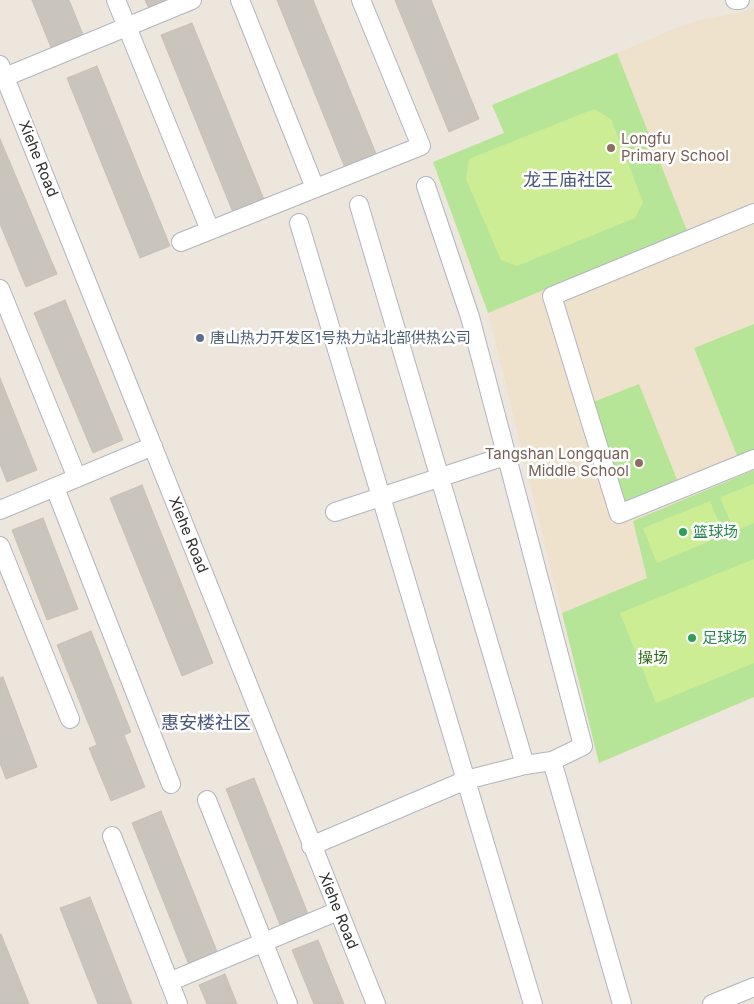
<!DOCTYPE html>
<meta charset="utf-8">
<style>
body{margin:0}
canvas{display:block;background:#ede6dd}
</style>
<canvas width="754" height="1004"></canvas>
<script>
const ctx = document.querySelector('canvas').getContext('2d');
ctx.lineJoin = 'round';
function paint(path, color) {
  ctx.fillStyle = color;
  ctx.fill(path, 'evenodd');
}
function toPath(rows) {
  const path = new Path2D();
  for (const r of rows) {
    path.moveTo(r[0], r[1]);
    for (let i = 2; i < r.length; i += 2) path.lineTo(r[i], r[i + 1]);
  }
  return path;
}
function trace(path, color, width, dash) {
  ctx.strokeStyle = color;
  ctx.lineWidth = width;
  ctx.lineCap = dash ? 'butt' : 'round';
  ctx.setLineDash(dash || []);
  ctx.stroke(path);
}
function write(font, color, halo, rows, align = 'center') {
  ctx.font = font + ' Inter,"Noto Sans SC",sans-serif';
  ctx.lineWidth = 5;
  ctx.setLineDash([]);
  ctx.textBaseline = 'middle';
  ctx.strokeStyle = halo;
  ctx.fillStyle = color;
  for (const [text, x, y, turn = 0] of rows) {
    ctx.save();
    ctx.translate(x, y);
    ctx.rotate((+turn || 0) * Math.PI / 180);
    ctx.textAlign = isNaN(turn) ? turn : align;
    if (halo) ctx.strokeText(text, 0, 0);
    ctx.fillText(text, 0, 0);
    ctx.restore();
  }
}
const education = toPath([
 [754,9,754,697,599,763,488,313,433,162,504,133,492,105,691,22]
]);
const green = toPath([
 [617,53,687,231,488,313,433,162,504,133,492,105],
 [754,324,754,451,738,458,694,348],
 [639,384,678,482,624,504,593,402],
 [754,470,754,697,599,763,562,613,647,578,633,521]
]);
const pitch = toPath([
 [594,109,611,119,643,202,635,218,517,266,501,260,466,179,469,159],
 [754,484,754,523,734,531,720,497],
 [710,501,724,535,657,563,643,528],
 [754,559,754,663,656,703,620,613]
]);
const building = toPath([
 [32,0,69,0,84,37,52,50,32,0],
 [145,0,177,0,150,11,145,0],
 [277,0,313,0,377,156,345,168,277,0],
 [395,0,431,0,479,119,449,132,395,0],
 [192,23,265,202,234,215,161,35,192,23],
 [97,66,170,246,140,258,67,78,97,66],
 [0,139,57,274,26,287,0,224,0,139],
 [65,300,123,440,93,453,34,313,65,300],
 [0,378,37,470,7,482,0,464,0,378],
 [142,485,213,663,182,676,110,498,142,485],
 [43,518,78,609,47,620,12,530,43,518],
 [91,631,131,732,124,735,145,787,111,801,89,748,97,745,57,645,91,631],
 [3,677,37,767,6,779,0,763,0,678,3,677],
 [254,778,310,919,282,930,226,789,254,778],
 [161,811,218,954,189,965,132,823,161,811],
 [90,897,132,1004,98,1004,60,908,90,897],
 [1,934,29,1004,0,1004,0,935,1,934],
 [318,940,344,1004,314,1004,292,950,318,940],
 [225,974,237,1004,207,1004,199,985,225,974]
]);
const minor = toPath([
 [116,0,210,230],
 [240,0,315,188],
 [735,0,740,0],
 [0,65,376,1004],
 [5,77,192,0],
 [359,205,525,765],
 [754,213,552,296,619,514,754,459],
 [299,223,533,1004],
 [181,242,421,146,361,0],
 [0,289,77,478],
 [55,488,171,784],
 [0,510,153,446],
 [335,512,505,456],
 [0,546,70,719],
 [552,761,622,1004],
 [207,800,288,1004],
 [112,836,178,1004],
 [311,846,466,780,525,765,552,761,583,746,470,317,426,186],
 [169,982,338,911],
 [712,1004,754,987]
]);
const markers = [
 [611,148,5,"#8d6e63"],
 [200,338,5,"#5c6f8a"],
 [639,463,5,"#8d6e63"],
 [683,532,5,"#2e9e5b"],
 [692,638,5,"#2e9e5b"]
];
const educationNames = [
 ["Longfu",621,139],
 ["Primary School",621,156],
 ["Tangshan Longquan",629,454,"right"],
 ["Middle School",629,471,"right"]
];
const streetNames = [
 ["Xiehe Road",38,159,68],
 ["Xiehe Road",188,535,68],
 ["Xiehe Road",338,911,68]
];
const serviceNames = [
 ["唐山热力开发区1号热力站北部供热公司",210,338]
];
const leisureNames = [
 ["篮球场",693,532],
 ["足球场",702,638]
];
const parkNames = [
 ["操场",653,658]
];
const quarterNames = [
 ["龙王庙社区",568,181],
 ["惠安楼社区",206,724]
];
paint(education, '#efe2cc');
paint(green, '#b7e598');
paint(pitch, '#cced94');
paint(building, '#c9c4bc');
trace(building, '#c9c1b7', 1);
trace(minor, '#b1b5bf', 20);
trace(minor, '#fff', 18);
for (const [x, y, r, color] of markers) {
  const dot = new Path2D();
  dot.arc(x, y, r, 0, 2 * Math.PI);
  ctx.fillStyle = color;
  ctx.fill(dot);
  trace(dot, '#fff', 2);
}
write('15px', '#785e54', '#fff', educationNames, 'left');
write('15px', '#2b2b2b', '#fff', streetNames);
write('15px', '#4e5e75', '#fff', serviceNames, 'left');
write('15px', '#27864d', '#fff', leisureNames, 'left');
write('15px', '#2e6b18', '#fff', parkNames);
write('18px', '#4a567e', '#fff', quarterNames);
</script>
